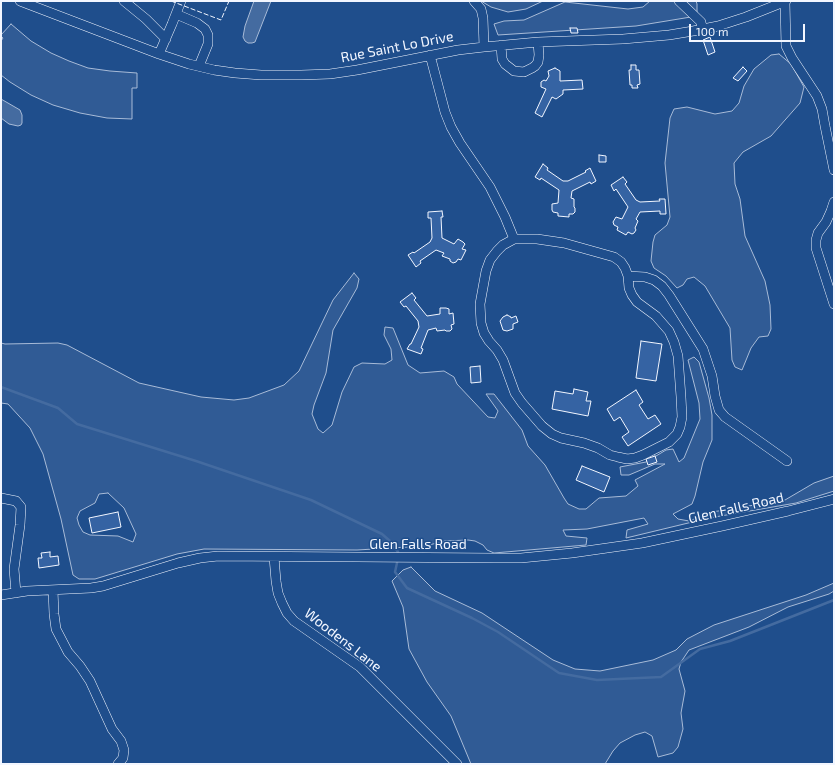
<!DOCTYPE html>
<style>
body{margin:0}
#map{position:relative;width:835px;height:765px;overflow:hidden;background:#1f4e8c;font-family:"Exo 2",sans-serif}
canvas{display:block}
.frame{position:absolute;inset:0;border:2px solid #f2f6ff;pointer-events:none}
.scale{position:absolute;left:689px;top:24px;width:116px;height:18px;box-sizing:border-box;border:2px solid #f2f6ff;border-top:0;padding-left:5px;font-size:12px;line-height:14px;white-space:nowrap;color:#f2f6ff;-webkit-text-stroke:3px #1f4e8c;paint-order:stroke}
</style>
<div id="map">
<canvas width="835" height="765"></canvas>
<div class="frame"></div>
<div class="scale">100 m</div>
</div>
<script>
const ctx = document.querySelector('canvas').getContext('2d');
ctx.lineJoin = 'round';
function paint(path, color) {
  ctx.fillStyle = color;
  ctx.fill(path, 'evenodd');
}
function toPath(rows) {
  const path = new Path2D();
  for (const r of rows) {
    path.moveTo(r[0], r[1]);
    for (let i = 2; i < r.length; i += 2) path.lineTo(r[i], r[i + 1]);
  }
  return path;
}
function trace(path, color, width, dash) {
  ctx.strokeStyle = color;
  ctx.lineWidth = width;
  ctx.lineCap = dash ? 'butt' : 'round';
  ctx.setLineDash(dash || []);
  ctx.stroke(path);
}
function write(font, color, halo, rows, align = 'center') {
  ctx.font = font + ' "Exo 2",sans-serif';
  ctx.lineWidth = 3;
  ctx.setLineDash([]);
  ctx.textBaseline = 'middle';
  ctx.strokeStyle = halo;
  ctx.fillStyle = color;
  for (const [text, x, y, turn = 0] of rows) {
    ctx.save();
    ctx.translate(x, y);
    ctx.rotate((+turn || 0) * Math.PI / 180);
    ctx.textAlign = isNaN(turn) ? turn : align;
    if (halo) ctx.strokeText(text, 0, 0);
    ctx.fillText(text, 0, 0);
    ctx.restore();
  }
}
const built = toPath([
 [481,1,543,1,526,9,508,12,491,7,481,1],
 [650,1,696,1,697,4,697,16,636,26,498,35,494,24,504,21,524,20,565,2,628,9,643,7,650,1],
 [11,24,31,41,51,53,69,61,88,68,110,71,137,73,137,88,132,88,132,119,107,118,80,113,53,105,31,95,10,82,1,75,1,41,3,38,1,36,1,35,11,24],
 [779,54,791,64,804,87,800,103,771,136,743,152,734,163,735,184,740,199,745,236,765,281,770,305,771,329,768,336,759,337,751,348,742,370,735,367,732,360,730,328,705,286,694,277,687,279,683,285,677,288,666,276,654,268,651,261,653,242,655,235,667,225,670,217,665,163,670,118,674,109,687,107,715,114,732,111,739,103,744,86,754,69,771,55,779,54],
 [354,273,359,279,357,288,333,330,326,373,314,405,312,414,318,429,323,433,332,425,342,392,354,367,362,363,385,364,392,360,391,349,384,335,385,327,393,328,408,365,420,373,444,371,454,377,457,384,488,417,495,418,498,411,486,394,494,394,522,430,528,446,545,465,564,498,568,504,579,509,586,509,599,498,626,496,638,486,635,480,665,464,655,464,629,475,621,475,620,467,646,462,666,450,673,449,679,462,684,458,700,419,699,403,688,360,694,357,699,362,709,398,712,415,712,440,703,462,695,496,692,504,673,514,678,519,689,521,712,512,785,500,814,483,834,476,834,491,796,503,709,518,626,538,627,530,648,524,644,518,587,529,563,530,566,536,587,538,586,545,494,553,487,550,483,545,475,541,468,540,445,541,425,546,357,550,204,549,177,554,95,579,79,579,73,575,61,519,43,454,30,428,8,404,1,403,1,343,5,344,58,343,67,345,139,383,201,397,234,400,249,398,284,385,299,371,333,300,354,273],
 [108,493,124,508,136,534,133,542,118,536,90,535,83,532,79,525,77,518,80,511,95,503,99,494,108,493],
 [411,567,435,591,482,613,553,660,575,669,600,671,653,660,676,650,687,639,714,625,806,595,834,583,834,591,829,594,788,607,749,627,689,650,681,662,679,669,685,691,681,713,683,729,678,747,673,753,658,757,652,736,645,732,635,735,620,743,613,751,605,764,471,764,451,716,427,682,409,649,403,607,392,581,403,570,411,567]
]);
const water = toPath([
 [254,1,271,1,255,42,252,43,248,43,245,41,243,37,245,26,254,1],
 [1,99,20,110,22,115,22,123,21,125,18,126,9,124,1,118,1,99]
]);
const stream = toPath([
 [1,387,58,408,77,424,196,461,311,500,382,534,390,541,398,552,397,563,395,572,407,588,472,618,498,632,559,673,597,680,661,677,700,649,730,641,834,600]
]);
const building = toPath([
 [570,28,577,28,578,33,571,33,570,28],
 [710,37,715,52,708,55,703,40,710,37],
 [631,65,636,65,636,70,639,70,640,84,637,85,638,88,632,88,632,85,630,85,629,70,631,70,631,65],
 [743,67,747,71,738,81,733,78,743,67],
 [555,68,560,71,560,81,582,80,583,89,563,90,563,94,556,99,552,97,542,117,535,113,546,89,541,87,541,82,544,80,546,81,549,76,548,71,555,68],
 [599,155,606,156,606,162,599,162,599,155],
 [543,164,548,168,547,170,563,181,568,181,586,172,585,171,590,168,596,181,591,184,590,182,572,191,571,198,574,199,574,207,575,208,575,212,573,214,569,214,569,217,558,216,558,213,553,212,552,210,552,204,558,203,559,190,541,178,540,180,535,177,543,164],
 [623,177,627,182,625,184,636,200,640,202,660,201,659,199,665,199,666,214,660,214,660,211,640,212,636,219,638,221,635,228,636,230,634,233,632,234,628,232,626,235,617,230,618,227,614,225,613,222,616,217,622,219,628,207,616,189,614,191,611,185,623,177],
 [442,211,443,217,441,217,442,238,454,244,458,239,463,242,465,244,462,249,466,250,461,260,458,259,456,262,453,263,450,261,450,259,442,256,444,253,436,250,420,261,421,263,416,267,408,255,413,252,414,253,430,242,432,238,431,218,428,218,428,212,442,211],
 [412,293,416,298,414,300,427,316,440,314,440,308,446,308,449,309,449,314,453,313,454,324,451,325,452,329,450,331,446,331,445,330,437,331,436,328,428,330,421,348,423,349,421,354,407,349,410,344,411,344,419,327,418,321,406,306,404,307,400,302,412,293],
 [507,315,511,317,511,318,516,316,518,322,513,324,513,329,507,331,503,330,500,321,503,317,507,315],
 [641,341,662,344,656,381,636,378,641,341],
 [480,366,481,382,471,383,470,367,480,366],
 [574,389,588,392,586,401,591,401,588,416,552,409,555,391,573,394,574,389],
 [636,390,643,402,639,405,648,419,655,415,661,424,628,446,622,437,629,432,620,417,614,421,607,409,636,390],
 [655,456,657,462,648,465,646,459,655,456],
 [582,466,610,477,604,492,576,480,582,466],
 [118,512,121,527,92,533,89,518,118,512],
 [50,552,50,557,58,556,59,565,39,568,38,558,42,558,41,553,50,552]
]);
const minor = toPath([
 [20,1,159,54,189,64,214,70,235,73,261,75,301,75,330,74,357,70,458,50,484,47,538,42,623,39,669,35,693,31,718,26,746,17,786,1],
 [124,1,146,19,166,39],
 [474,1,481,9,483,18,484,47],
 [679,1,701,22,702,29],
 [785,2,786,46,792,58,817,96,822,109,825,126,834,170],
 [176,14,197,23,205,29,208,35,208,44,199,66],
 [501,45,502,59,505,64,514,71,524,72,532,68,535,66,538,62,539,55,538,42],
 [159,54,172,24,181,1],
 [430,55,445,112,451,127,460,143,490,187,505,217,514,239,537,239,564,243,614,257,621,262,625,268,628,276,629,288,632,295,637,302,656,316,669,331,674,342,678,356,681,397,682,417,680,427,677,434,669,442,643,455,635,458,627,459,618,457,610,455,598,448,584,443,561,438,552,434,542,426,522,403,515,393,503,360,497,350,489,341,484,333,481,323,480,304,486,271,490,260,497,251,503,245,514,239],
 [834,202,831,211,826,222,818,233,816,240,816,248,834,304],
 [628,276,645,277,654,280,662,286,669,295,703,349,712,376,715,396,719,410,725,417,787,461],
 [1,498,16,501,21,507,20,525,14,569,16,593],
 [274,557,276,581,278,593,282,603,287,613,294,621,360,667,457,764],
 [53,590,54,614,56,629,68,652,80,666,90,681,112,729,121,741,124,750,123,758,118,764],
 [1,595,27,591,91,588,103,586,178,563,200,558,218,556,495,558,521,558,572,553,642,543,722,526,788,511,834,499]
]);
const fence = toPath([
 [171,1,221,20,229,1]
]);
const streetNames = [
 ["Rue Saint Lo Drive",397,47,-11],
 ["Glen Falls Road",736,508,-13],
 ["Glen Falls Road",418,544],
 ["Woodens Lane",343,640,38]
];
paint(built, '#305b95');
trace(built, '#a8bbd7', 1);
paint(water, '#446ba0');
trace(water, '#a8bbd7', 1);
trace(stream, '#446ba0', 2.5);
paint(building, '#3563a3');
trace(building, '#f2f6ff', 1);
trace(minor, '#f2f6ff', 10);
trace(minor, '#1f4e8c', 9);
trace(fence, '#f2f6ff', 1, [5, 2]);
write('14px', '#f2f6ff', '#1f4e8c', streetNames);
</script>
